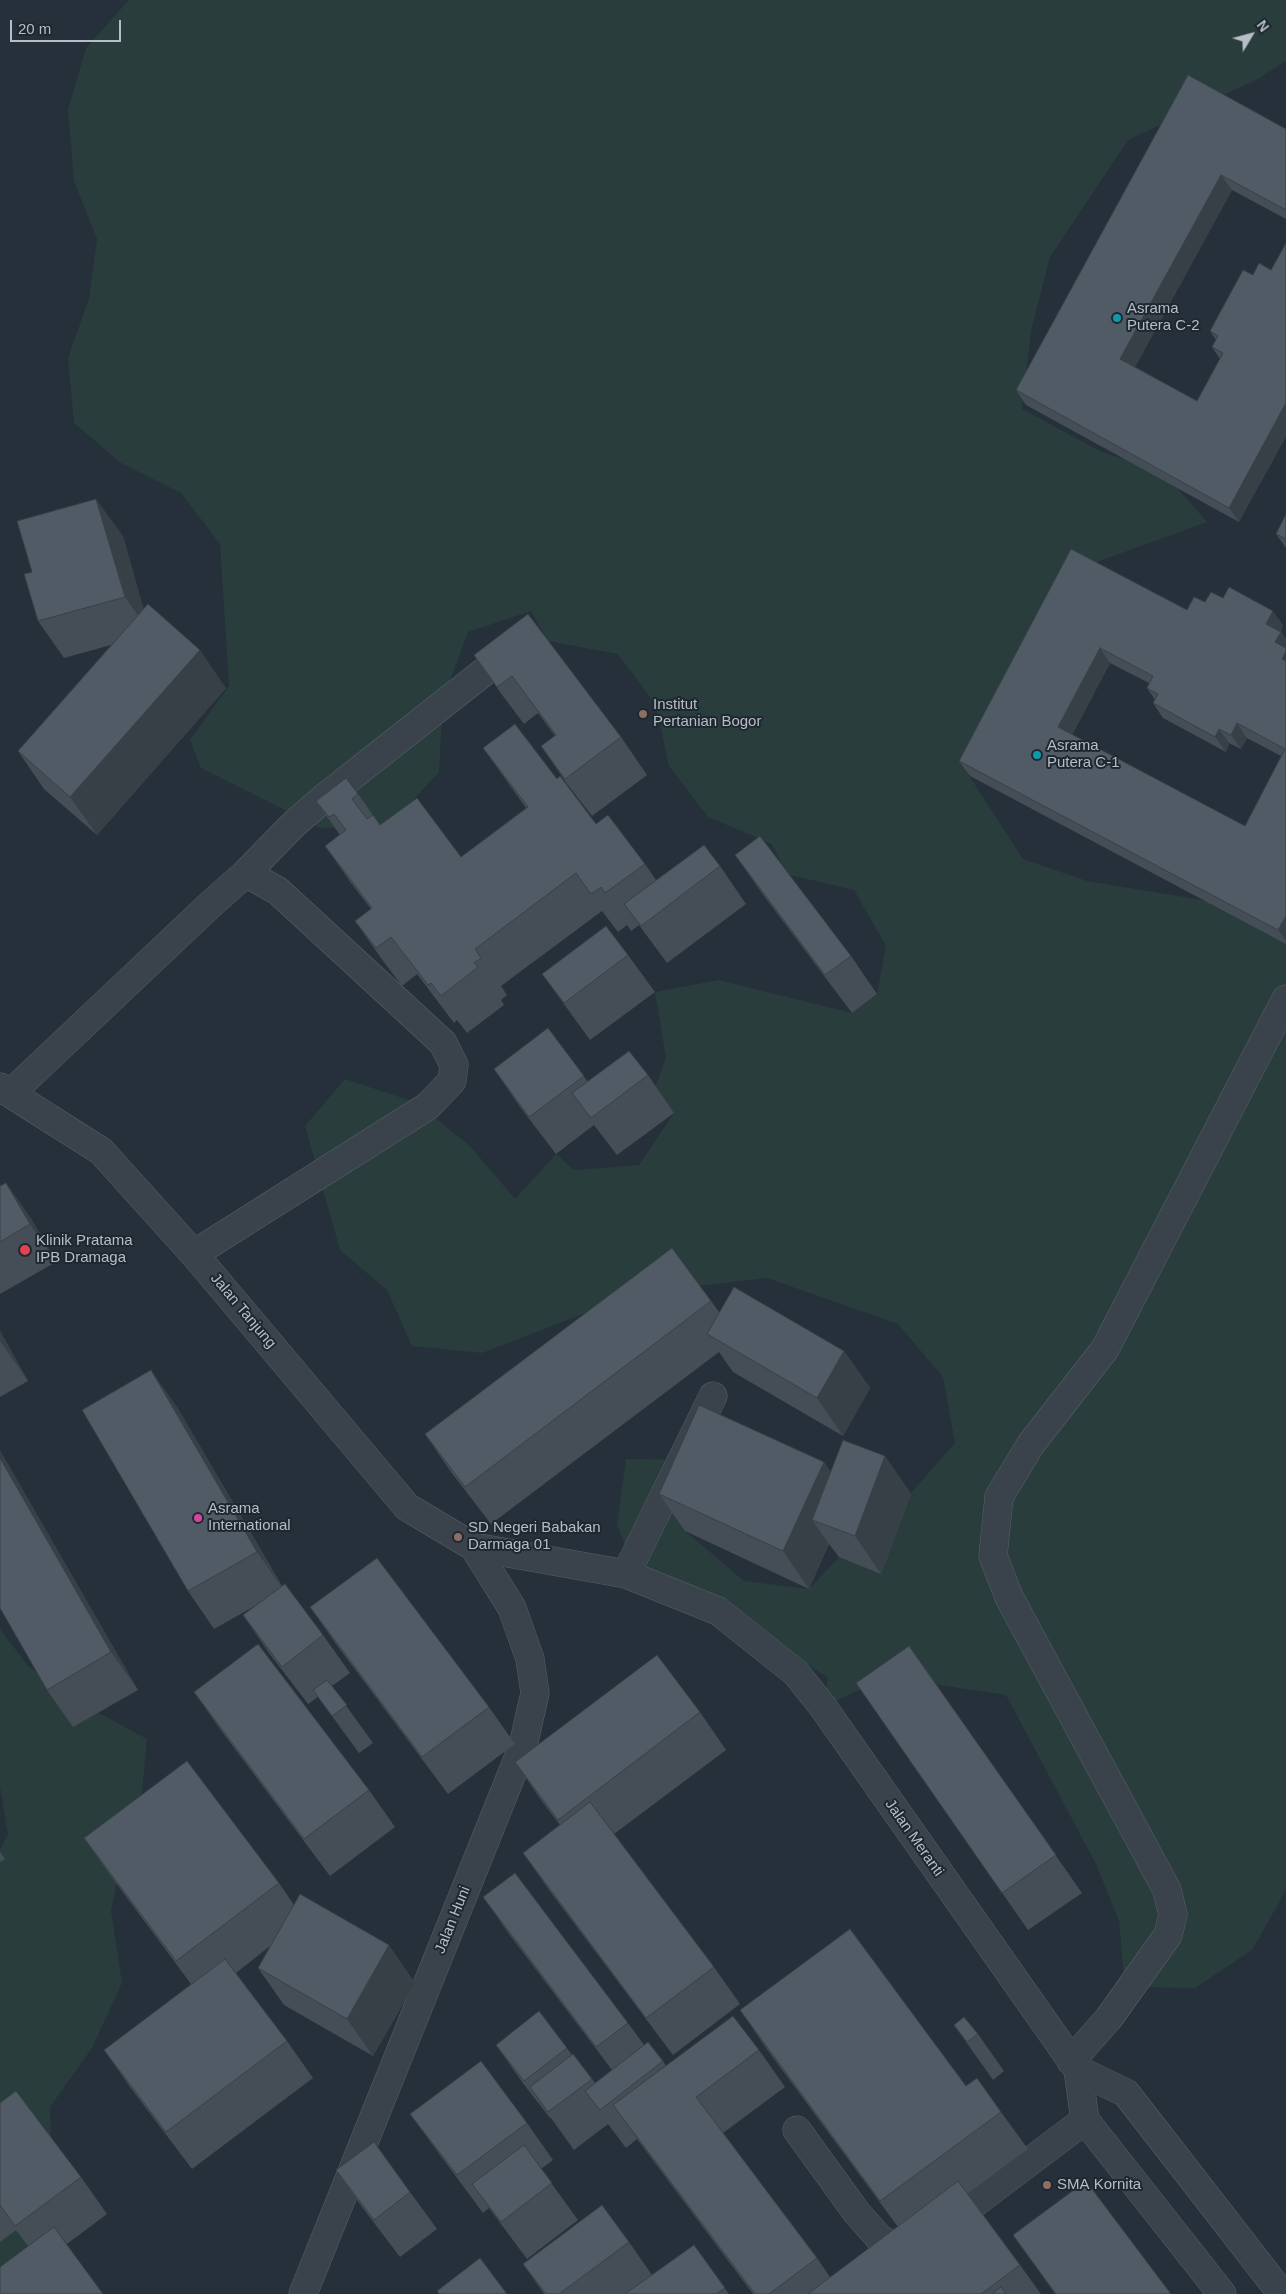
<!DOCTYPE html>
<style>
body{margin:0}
#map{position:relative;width:1286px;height:2294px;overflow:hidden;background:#26303a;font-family:Arial,sans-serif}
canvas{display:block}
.north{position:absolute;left:1226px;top:10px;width:50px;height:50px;-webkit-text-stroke:4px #1f2730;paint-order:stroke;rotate:53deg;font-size:14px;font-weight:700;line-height:20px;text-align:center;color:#b6bdc6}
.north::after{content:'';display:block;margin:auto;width:18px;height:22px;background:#b6bdc6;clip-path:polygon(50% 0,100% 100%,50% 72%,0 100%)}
.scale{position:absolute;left:10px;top:20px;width:111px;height:22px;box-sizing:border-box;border:2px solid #b6bdc6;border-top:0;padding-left:6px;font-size:15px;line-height:18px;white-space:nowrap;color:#b6bdc6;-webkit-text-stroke:4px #1f2730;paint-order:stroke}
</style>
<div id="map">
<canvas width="1286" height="2294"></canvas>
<div class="north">N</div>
<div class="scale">20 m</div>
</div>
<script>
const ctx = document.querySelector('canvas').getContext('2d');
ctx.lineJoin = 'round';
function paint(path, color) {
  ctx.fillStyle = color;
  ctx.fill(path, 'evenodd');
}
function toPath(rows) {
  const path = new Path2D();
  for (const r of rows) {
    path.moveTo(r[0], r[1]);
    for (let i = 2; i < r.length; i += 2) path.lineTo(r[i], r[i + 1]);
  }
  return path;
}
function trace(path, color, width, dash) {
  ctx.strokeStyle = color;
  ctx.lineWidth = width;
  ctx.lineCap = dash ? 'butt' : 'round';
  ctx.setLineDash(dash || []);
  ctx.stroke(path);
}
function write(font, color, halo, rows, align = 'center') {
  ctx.font = font + ' Arial,sans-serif';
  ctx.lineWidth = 4;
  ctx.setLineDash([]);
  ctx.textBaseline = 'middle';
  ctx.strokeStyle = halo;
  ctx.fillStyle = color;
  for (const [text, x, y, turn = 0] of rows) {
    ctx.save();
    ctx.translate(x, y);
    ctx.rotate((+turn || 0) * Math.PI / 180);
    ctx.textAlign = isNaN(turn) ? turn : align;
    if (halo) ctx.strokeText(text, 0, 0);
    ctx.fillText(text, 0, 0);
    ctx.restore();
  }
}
const green = toPath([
 [129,0,1286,0,1286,61,1258,79,1128,140,1050,257,1031,331,1022,409,1100,451,1164,473,1207,522,1086,566,972,762,968,774,1023,859,1087,881,1215,902,1268,935,1286,932,1286,1890,1252,1950,1195,1988,1125,1987,1119,1921,1096,1864,1006,1695,886,1677,823,1707,828,1678,775,1643,705,1621,642,1587,617,1525,626,1459,690,1460,685,1531,744,1581,809,1589,839,1557,872,1537,955,1443,943,1377,898,1324,767,1278,698,1286,614,1302,482,1353,412,1346,387,1290,340,1250,305,1126,345,1079,415,1102,470,1146,515,1199,556,1154,574,1170,639,1165,674,1113,655,1088,666,1058,655,992,719,980,852,1013,877,994,886,946,854,890,786,874,772,844,708,817,669,766,656,705,618,654,548,641,531,611,468,632,443,699,439,772,389,826,321,828,201,768,190,740,229,686,220,544,181,493,121,463,74,423,68,358,89,299,97,239,74,181,68,110,86,48],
 [0,1629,28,1666,84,1705,147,1739,140,1814,117,1881,111,1911,122,1983,92,2048,50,2107,54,2255,0,2281,0,1850,8,1834,0,1787]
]);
const minor = toPath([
 [246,873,293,825,324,798,489,668],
 [0,1087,101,1151,194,1254,407,1507,474,1547,626,1574,718,1611,796,1673,823,1707,1078,2070,1085,2120,1222,2294],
 [11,1093,210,905,246,873,278,891,443,1043,454,1065,452,1081,428,1106,194,1254],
 [626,1574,713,1396],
 [1071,2061,1109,2018,1168,1935,1173,1915,1167,1890,1009,1597,993,1556,999,1497,1031,1444,1105,1349,1286,999],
 [1078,2070,1126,2093,1282,2294],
 [797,2130,857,2213,880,2239,896,2247,913,2246,931,2236,1085,2120],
 [303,2294,523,1746,535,1693,530,1659,512,1608,474,1547]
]);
const wall = toPath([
 [1188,75,1286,129,1286,219,1232,190,1135,367,1197,401,1220,359,1212,347,1216,340,1210,331,1243,270,1239,522,1026,405,1016,390],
 [1286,514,1286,548,1276,534],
 [123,536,143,609,226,688,97,835,44,789,18,751,111,645,64,658,38,621],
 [1071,549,1187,610,1205,602,1283,625,1281,631,1286,639,1286,944,970,776,959,761],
 [1110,663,1149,683,1147,688,1155,700,1153,703,1163,718,1226,752,1229,743,1241,749,1247,738,1281,756,1245,826,1072,735],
 [474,655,621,737,647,775,592,816,567,784,541,746,555,736,538,713,524,724,500,692],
 [483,748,557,779,596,824,645,864,656,880,720,866,746,904,667,963,639,925,631,931,627,925,618,932,602,911,501,986,507,995,501,1000,504,1005,467,1033,457,1020,454,1023,417,974,402,986,381,958,355,921,371,909,351,883,325,846,340,835,316,801,358,794,380,825,461,857,526,808],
 [735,855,851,956,877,994,852,1013,761,892],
 [628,955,655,992,590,1040,569,1011,542,974],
 [548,1028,588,1082,648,1075,674,1113,617,1155,594,1125,556,1154,520,1107,494,1069],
 [6,1183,32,1220,56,1262,0,1294,0,1186],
 [711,1301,719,1312,844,1351,870,1388,843,1436,733,1372,719,1352,491,1524,451,1472,425,1434],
 [0,1331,28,1381,0,1397],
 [177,1407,282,1586,323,1635,350,1673,332,1686,373,1743,359,1753,318,1697,308,1704,269,1653,243,1615,260,1603,214,1629,188,1591],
 [2,1454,138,1690,73,1727,47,1690],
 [885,1456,911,1494,881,1574,839,1557,829,1544,809,1589,685,1531,659,1494,824,1462,830,1472],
 [310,1607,489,1707,515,1744,448,1794,336,1644],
 [909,1646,1082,1893,1028,1930,856,1683],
 [194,1692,369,1790,395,1827,330,1876,220,1729],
 [700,1712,726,1750,614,1834,714,1967,740,2004,673,2055,549,1890,523,1853,560,1825,541,1800,515,1762],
 [84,1838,279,1883,294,1905,415,1983,373,2056,284,2005,258,1968,270,1946,236,1973,287,2041,313,2078,192,2169,130,2087,104,2050,191,1984,110,1875],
 [0,1852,5,1859,0,1862],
 [483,1897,628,2023,644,2045,663,2061,666,2066,759,2050,785,2087,723,2133,817,2258,830,2277,898,2227,766,2048,740,2010,966,2086,1001,2112,1028,2149,967,2194,1020,2265,1041,2294,753,2294,637,2139,626,2148,608,2124,574,2150,551,2118,550,2118,522,2082,496,2045,567,2048,572,2055,573,2054,595,2083,612,2070,509,1934],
 [954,2025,978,2034,1004,2071,993,2080],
 [0,2103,81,2177,107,2214,67,2244,28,2246,16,2230,0,2242],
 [410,2114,527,2123,553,2160,541,2169,578,2220,527,2259,489,2208,483,2213,437,2151],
 [336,2170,410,2192,437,2229,400,2257,362,2207],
 [1013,2235,1171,2294,1055,2294],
 [629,2242,652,2275,694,2245,729,2294,544,2294,523,2264]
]);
const shadedWall = toPath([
 [1221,175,1232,190,1131,374,1120,359],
 [1286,403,1286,437,1239,522,1229,508],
 [96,499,123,536,151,634,125,597],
 [1273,611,1283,625,1277,639,1266,624],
 [1281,632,1286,639,1286,664,1282,659,1275,642],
 [1100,648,1110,663,1068,742,1058,727],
 [200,650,226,688,97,835,70,797],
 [1237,723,1247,738,1241,749,1231,735],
 [1219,729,1229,743,1226,752,1215,737],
 [1286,916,1286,941,1278,930],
 [6,1183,32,1220,56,1262,30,1224],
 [0,1331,28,1381,0,1341],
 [844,1351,870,1388,843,1436,817,1398],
 [151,1370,177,1407,283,1589,257,1552],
 [0,1450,2,1454,138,1690,111,1652,0,1458],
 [885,1456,911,1494,881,1574,855,1536],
 [824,1462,850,1499,812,1520,829,1544,809,1589,783,1551],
 [389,1945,415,1983,373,2056,347,2019]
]);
const building = toPath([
 [1188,75,1286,129,1286,210,1221,175,1120,359,1197,401,1223,353,1212,347,1218,336,1210,331,1243,270,1253,275,1259,263,1271,270,1286,243,1286,403,1229,508,1016,390,1188,75],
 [96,499,125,597,38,621,24,574,32,572,17,521,96,499],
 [1286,514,1286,539,1276,534,1286,514],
 [1071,549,1187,610,1194,597,1205,602,1211,592,1223,598,1229,587,1273,611,1266,624,1281,632,1275,642,1286,648,1286,651,1282,659,1286,661,1286,916,1278,930,959,761,1071,549],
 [1100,648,1153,676,1147,688,1158,694,1153,703,1215,737,1219,729,1231,735,1237,723,1285,749,1245,826,1058,727,1100,648],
 [148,604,200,650,70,797,18,751,148,604],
 [528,614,621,737,565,779,541,746,556,735,512,676,497,687,474,655,528,614],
 [515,724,557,779,560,776,596,824,608,815,645,864,605,893,601,887,591,894,576,873,475,949,481,958,474,963,478,967,441,996,431,983,428,985,391,937,376,948,355,921,372,908,325,846,346,830,334,814,329,817,316,801,346,778,358,794,352,799,367,819,373,815,380,825,417,798,461,857,528,807,483,748,515,724],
 [760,836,851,956,825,975,735,855,760,836],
 [704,845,720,866,641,926,624,904,704,845],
 [606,926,628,955,564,1003,542,974,606,926],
 [548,1028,584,1076,529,1117,494,1069,548,1028],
 [629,1051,648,1075,591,1118,572,1093,629,1051],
 [6,1183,30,1224,0,1242,0,1186,6,1183],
 [672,1248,711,1301,465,1487,425,1434,672,1248],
 [734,1287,844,1351,817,1398,707,1334,734,1287],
 [151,1370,257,1552,188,1591,82,1410,151,1370],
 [699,1405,824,1462,783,1551,659,1494,699,1405],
 [843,1440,885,1456,855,1536,812,1520,843,1440],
 [0,1458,111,1652,47,1690,0,1608,0,1458],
 [377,1558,489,1707,422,1757,310,1607,377,1558],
 [285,1584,323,1635,282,1667,243,1615,285,1584],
 [258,1644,369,1790,304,1839,194,1692,258,1644],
 [909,1646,1056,1855,1002,1893,856,1683,909,1646],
 [657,1655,700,1712,558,1820,515,1762,657,1655],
 [327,1680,347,1705,332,1716,313,1690,327,1680],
 [187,1761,279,1883,176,1961,84,1838,187,1761],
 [590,1802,714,1967,646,2018,523,1853,590,1802],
 [515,1873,628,2023,596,2047,483,1897,515,1873],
 [300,1894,389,1945,347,2019,258,1968,300,1894],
 [850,1929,966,2086,977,2078,1001,2112,880,2201,740,2010,850,1929],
 [225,1959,287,2041,166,2132,104,2050,225,1959],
 [539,2011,567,2048,524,2081,496,2045,539,2011],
 [733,2016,759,2050,696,2097,817,2258,769,2294,755,2294,613,2105,733,2016],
 [964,2017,978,2034,967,2042,954,2025,964,2017],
 [648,2042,663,2061,600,2110,585,2091,648,2042],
 [573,2054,592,2079,548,2112,530,2087,573,2054],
 [481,2061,527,2123,457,2175,410,2114,481,2061],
 [16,2091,81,2177,15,2226,0,2205,0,2103,16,2091],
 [374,2142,410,2192,374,2220,336,2170,374,2142],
 [524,2145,552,2183,501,2222,472,2184,524,2145],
 [958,2181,1020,2265,981,2294,808,2294,958,2181],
 [1086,2181,1171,2294,1056,2294,1013,2235,1086,2181],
 [602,2205,629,2242,559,2294,546,2294,523,2264,602,2205],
 [54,2227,103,2294,0,2294,0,2267,54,2227],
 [694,2245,725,2288,716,2294,625,2294,694,2245],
 [480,2258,507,2294,439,2294,437,2291,480,2258],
 [1001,2287,1006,2294,992,2294,1001,2287]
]);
const markers = [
 [1117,318,5,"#0f9aa8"],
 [643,714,5,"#8d6e63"],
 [1037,755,5,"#0f9aa8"],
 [25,1250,6,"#e0444e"],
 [198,1518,5,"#d1479c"],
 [458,1537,5,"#8d6e63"],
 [1047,2185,5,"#8d6e63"]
];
const poiNames = [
 ["Asrama",1127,309],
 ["Putera C-2",1127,326],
 ["Institut",653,705],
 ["Pertanian Bogor",653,722],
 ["Asrama",1047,746],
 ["Putera C-1",1047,763],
 ["Klinik Pratama",36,1241],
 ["IPB Dramaga",36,1258],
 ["Asrama",208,1509],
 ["International",208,1526],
 ["SD Negeri Babakan",468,1528],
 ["Darmaga 01",468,1545],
 ["SMA Kornita",1057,2185]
];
const streetNames = [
 ["Jalan Tanjung",243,1311,50],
 ["Jalan Meranti",914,1838,55],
 ["Jalan Huni",453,1920,-68]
];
paint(green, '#293d3c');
trace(minor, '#586069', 29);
trace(minor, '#3a424b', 28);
paint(wall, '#454e57');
paint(shadedWall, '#384047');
paint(building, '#505b65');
trace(building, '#384047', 1);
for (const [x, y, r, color] of markers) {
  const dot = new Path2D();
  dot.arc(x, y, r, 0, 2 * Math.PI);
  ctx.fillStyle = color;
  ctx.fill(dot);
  trace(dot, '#1f2730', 2);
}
write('15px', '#b6bdc6', '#1f2730', poiNames, 'left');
write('15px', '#b6bdc6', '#1f2730', streetNames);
</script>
